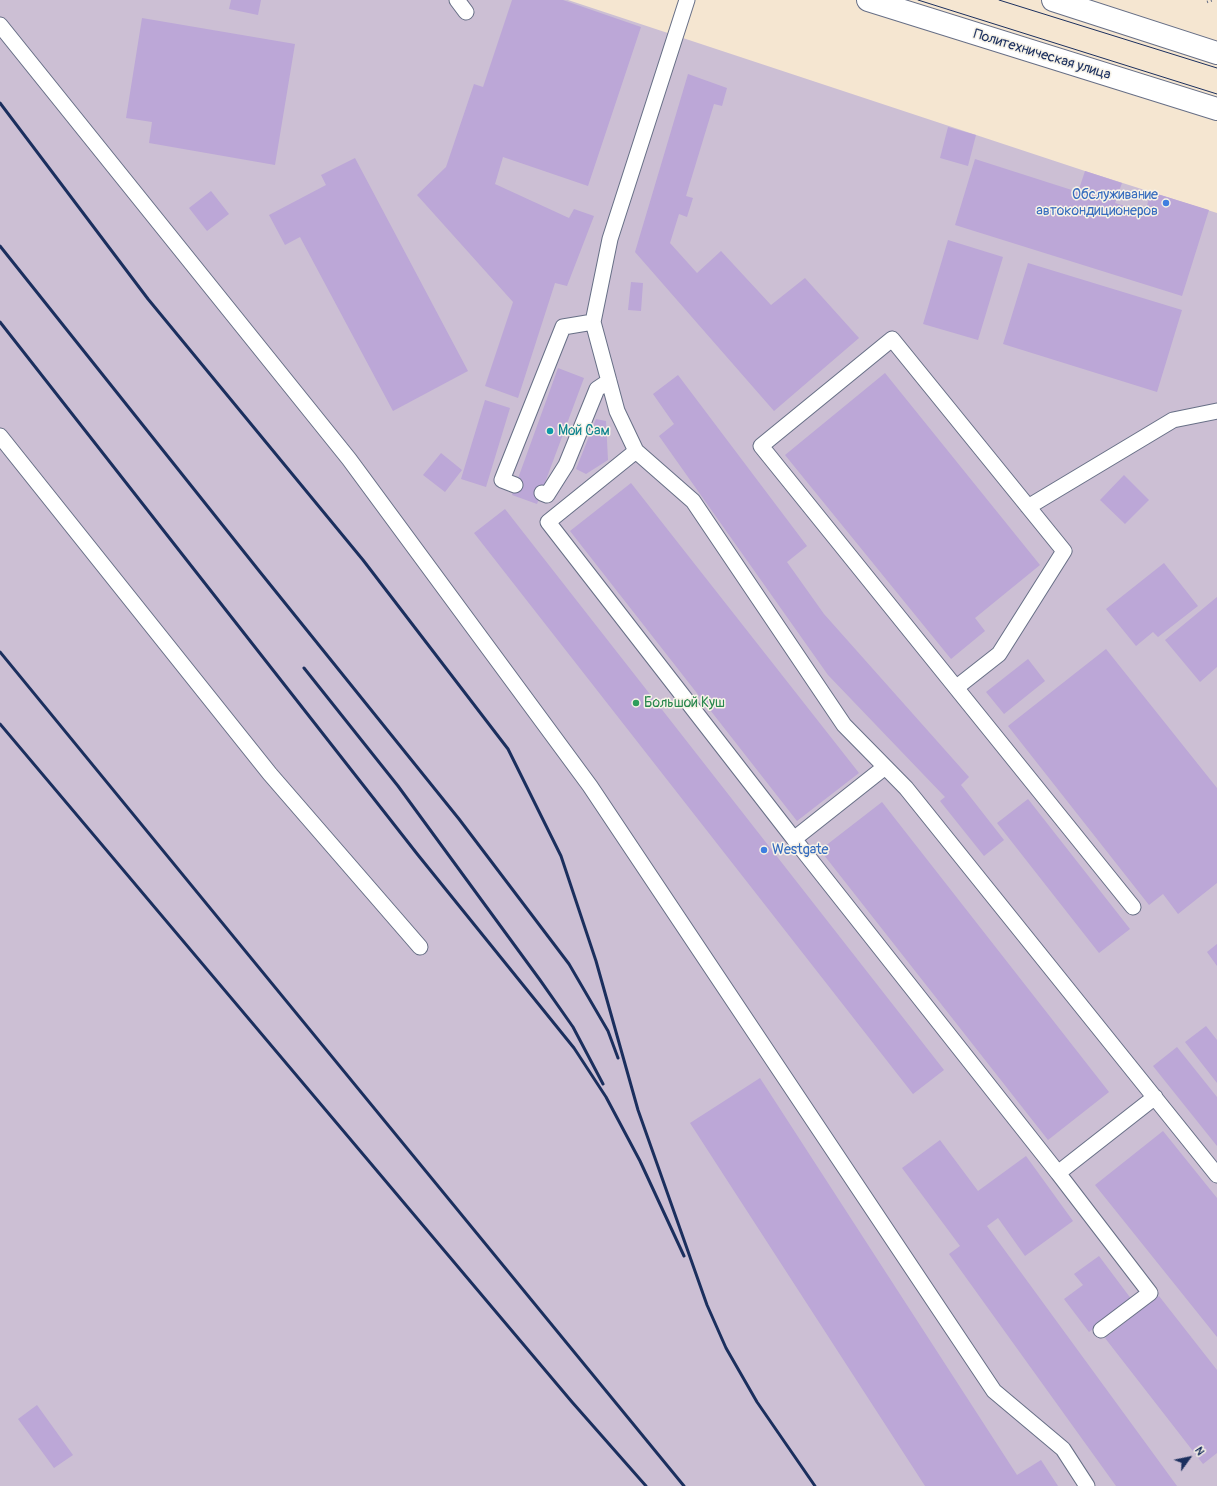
<!DOCTYPE html>
<meta charset="utf-8">
<style>
body{margin:0}
#map{position:relative;width:1217px;height:1486px;overflow:hidden;background:#f5e6d1;font-family:Pangolin,sans-serif}
canvas{display:block}
.north{position:absolute;left:1169px;top:1438px;width:40px;height:40px;-webkit-text-stroke:3px #f7f3e8;paint-order:stroke;rotate:57deg;font-size:11px;font-weight:700;line-height:16px;text-align:center;color:#1b2f5e}
.north::after{content:'';display:block;margin:auto;width:14px;height:18px;background:#1b2f5e;clip-path:polygon(50% 0,100% 100%,50% 72%,0 100%)}
</style>
<div id="map">
<canvas width="1217" height="1486"></canvas>
<div class="north">N</div>
</div>
<script>
const ctx = document.querySelector('canvas').getContext('2d');
ctx.lineJoin = 'round';
function paint(path, color) {
  ctx.fillStyle = color;
  ctx.fill(path, 'evenodd');
}
function toPath(rows) {
  const path = new Path2D();
  for (const r of rows) {
    path.moveTo(r[0], r[1]);
    for (let i = 2; i < r.length; i += 2) path.lineTo(r[i], r[i + 1]);
  }
  return path;
}
function trace(path, color, width, dash) {
  ctx.strokeStyle = color;
  ctx.lineWidth = width;
  ctx.lineCap = dash ? 'butt' : 'round';
  ctx.setLineDash(dash || []);
  ctx.stroke(path);
}
function write(font, color, halo, rows, align = 'center') {
  ctx.font = font + ' Pangolin,sans-serif';
  ctx.lineWidth = 3;
  ctx.setLineDash([]);
  ctx.textBaseline = 'middle';
  ctx.strokeStyle = halo;
  ctx.fillStyle = color;
  for (const [text, x, y, turn = 0] of rows) {
    ctx.save();
    ctx.translate(x, y);
    ctx.rotate((+turn || 0) * Math.PI / 180);
    ctx.textAlign = isNaN(turn) ? turn : align;
    if (halo) ctx.strokeText(text, 0, 0);
    ctx.fillText(text, 0, 0);
    ctx.restore();
  }
}
const industrial = toPath([
 [0,0,568,0,1085,171,1217,213,1217,1486,0,1486]
]);
const building = toPath([
 [231,0,261,0,258,15,229,9],
 [512,0,563,0,641,27,588,186,503,157,495,184,569,218,574,209,594,216,567,286,555,283,518,398,485,386,513,302,417,195,446,167,474,84,483,87],
 [142,18,295,44,275,165,149,143,152,122,126,118],
 [688,74,727,88,722,106,714,104,686,196,693,198,687,217,679,214,670,243,697,273,721,251,771,305,805,278,859,338,774,411,635,252],
 [948,127,976,135,968,166,940,158],
 [355,158,468,371,393,411,300,237,285,245,269,215,326,185,321,175],
 [975,159,1078,192,1085,171,1122,183,1115,203,1145,212,1151,192,1209,210,1182,296,955,225],
 [211,191,229,214,207,231,189,208],
 [948,240,1003,257,978,340,923,324],
 [1028,263,1182,310,1157,392,1003,344],
 [631,282,643,283,641,311,628,310],
 [558,368,584,378,537,504,512,495],
 [885,373,1040,565,975,618,985,631,951,659,785,455],
 [678,375,807,546,787,562,824,614,969,777,961,785,1004,840,984,856,940,801,945,797,828,675,659,436,674,424,653,394],
 [485,400,510,408,486,487,461,479],
 [596,419,606,421,608,460,586,474,576,469],
 [441,453,462,470,445,492,423,475],
 [1124,475,1149,500,1125,524,1100,500],
 [631,483,859,773,797,821,570,531],
 [505,509,944,1070,913,1094,474,533],
 [1164,563,1198,606,1158,637,1153,632,1136,646,1106,609],
 [1217,597,1217,667,1200,682,1165,640],
 [1106,649,1217,788,1217,883,1178,914,1163,894,1149,905,1008,726],
 [1028,659,1045,681,1004,714,986,692],
 [1028,799,1130,929,1099,953,997,823],
 [882,802,1109,1092,1048,1140,820,850],
 [1217,944,1217,966,1207,952],
 [1206,1026,1217,1040,1217,1083,1185,1042],
 [1177,1047,1217,1097,1217,1146,1153,1066],
 [760,1078,1017,1475,1041,1460,1058,1486,925,1486,690,1123],
 [1163,1131,1217,1198,1217,1337,1095,1185],
 [940,1140,978,1191,1026,1156,1073,1221,1025,1256,998,1218,987,1226,1177,1486,1116,1486,949,1254,960,1246,902,1168],
 [1099,1256,1132,1300,1089,1332,1064,1299,1083,1285,1074,1274],
 [1159,1296,1217,1370,1217,1453,1203,1464,1105,1338],
 [37,1405,73,1455,54,1468,18,1419]
]);
const path = toPath([
 [1207,2,1213,0]
]);
const lane = toPath([
 [457,0,466,12],
 [687,0,610,239,593,322,617,411,636,451,693,501,844,725,906,788,1217,1175],
 [0,25,349,459,590,786,994,1391,1063,1449,1087,1486],
 [0,436,270,774,420,947],
 [636,451,548,522,794,839],
 [515,485,502,480,563,327,593,322],
 [542,493,547,495,566,465,597,389,609,381],
 [1028,507,1173,420,1217,411],
 [957,687,999,654,1064,551,892,339,761,446,1133,907],
 [885,767,794,839,1058,1173],
 [1101,1330,1150,1293,1058,1173,1155,1097]
]);
const secondary = toPath([
 [868,0,1217,109],
 [1053,0,1217,53]
]);
const tram = toPath([
 [918,0,1217,94],
 [999,0,1217,68]
]);
const rail = toPath([
 [0,103,148,299,363,560,508,749,561,856,596,961,638,1110,707,1305,726,1348,757,1402,815,1486],
 [0,246,260,572,459,819,569,964,608,1031,618,1058],
 [0,322,418,855,574,1048,606,1097,640,1161,684,1256],
 [0,652,684,1486],
 [304,668,398,786,540,980,573,1027,603,1084],
 [0,724,572,1402,646,1486]
]);
const markers = [
 [1166,203,4,"#3f7fe0"],
 [550,431,4,"#0f9aa8"],
 [636,703,4,"#2e9e5b"],
 [764,850,4,"#3f7fe0"]
];
const streetNames = [
 ["Политехническая улица",1042,55,17]
];
const shopNames = [
 ["Обслуживание",1158,195],
 ["автокондиционеров",1158,211],
 ["Westgate",772,850,"left"]
];
const cultureNames = [
 ["Мой Сам",558,431]
];
const leisureNames = [
 ["Большой Куш",644,703]
];
paint(industrial, '#ccbfd4');
paint(building, '#bca7d7');
trace(lane, '#676f86', 17);
trace(secondary, '#676f86', 24);
trace(path, '#676f86', 2.5, [1, 3]);
trace(lane, '#fff', 15);
trace(secondary, '#fff', 22);
trace(tram, '#1b2f5e', 1);
trace(rail, '#1b2f5e', 3);
for (const [x, y, r, color] of markers) {
  const dot = new Path2D();
  dot.arc(x, y, r, 0, 2 * Math.PI);
  ctx.fillStyle = color;
  ctx.fill(dot);
  trace(dot, '#f7f3e8', 1.5);
}
write('14px', '#1b2f5e', '#f7f3e8', streetNames);
write('14px', '#366cbe', '#f7f3e8', shopNames, 'right');
write('14px', '#0d838f', '#f7f3e8', cultureNames, 'left');
write('14px', '#27864d', '#f7f3e8', leisureNames, 'left');
</script>
